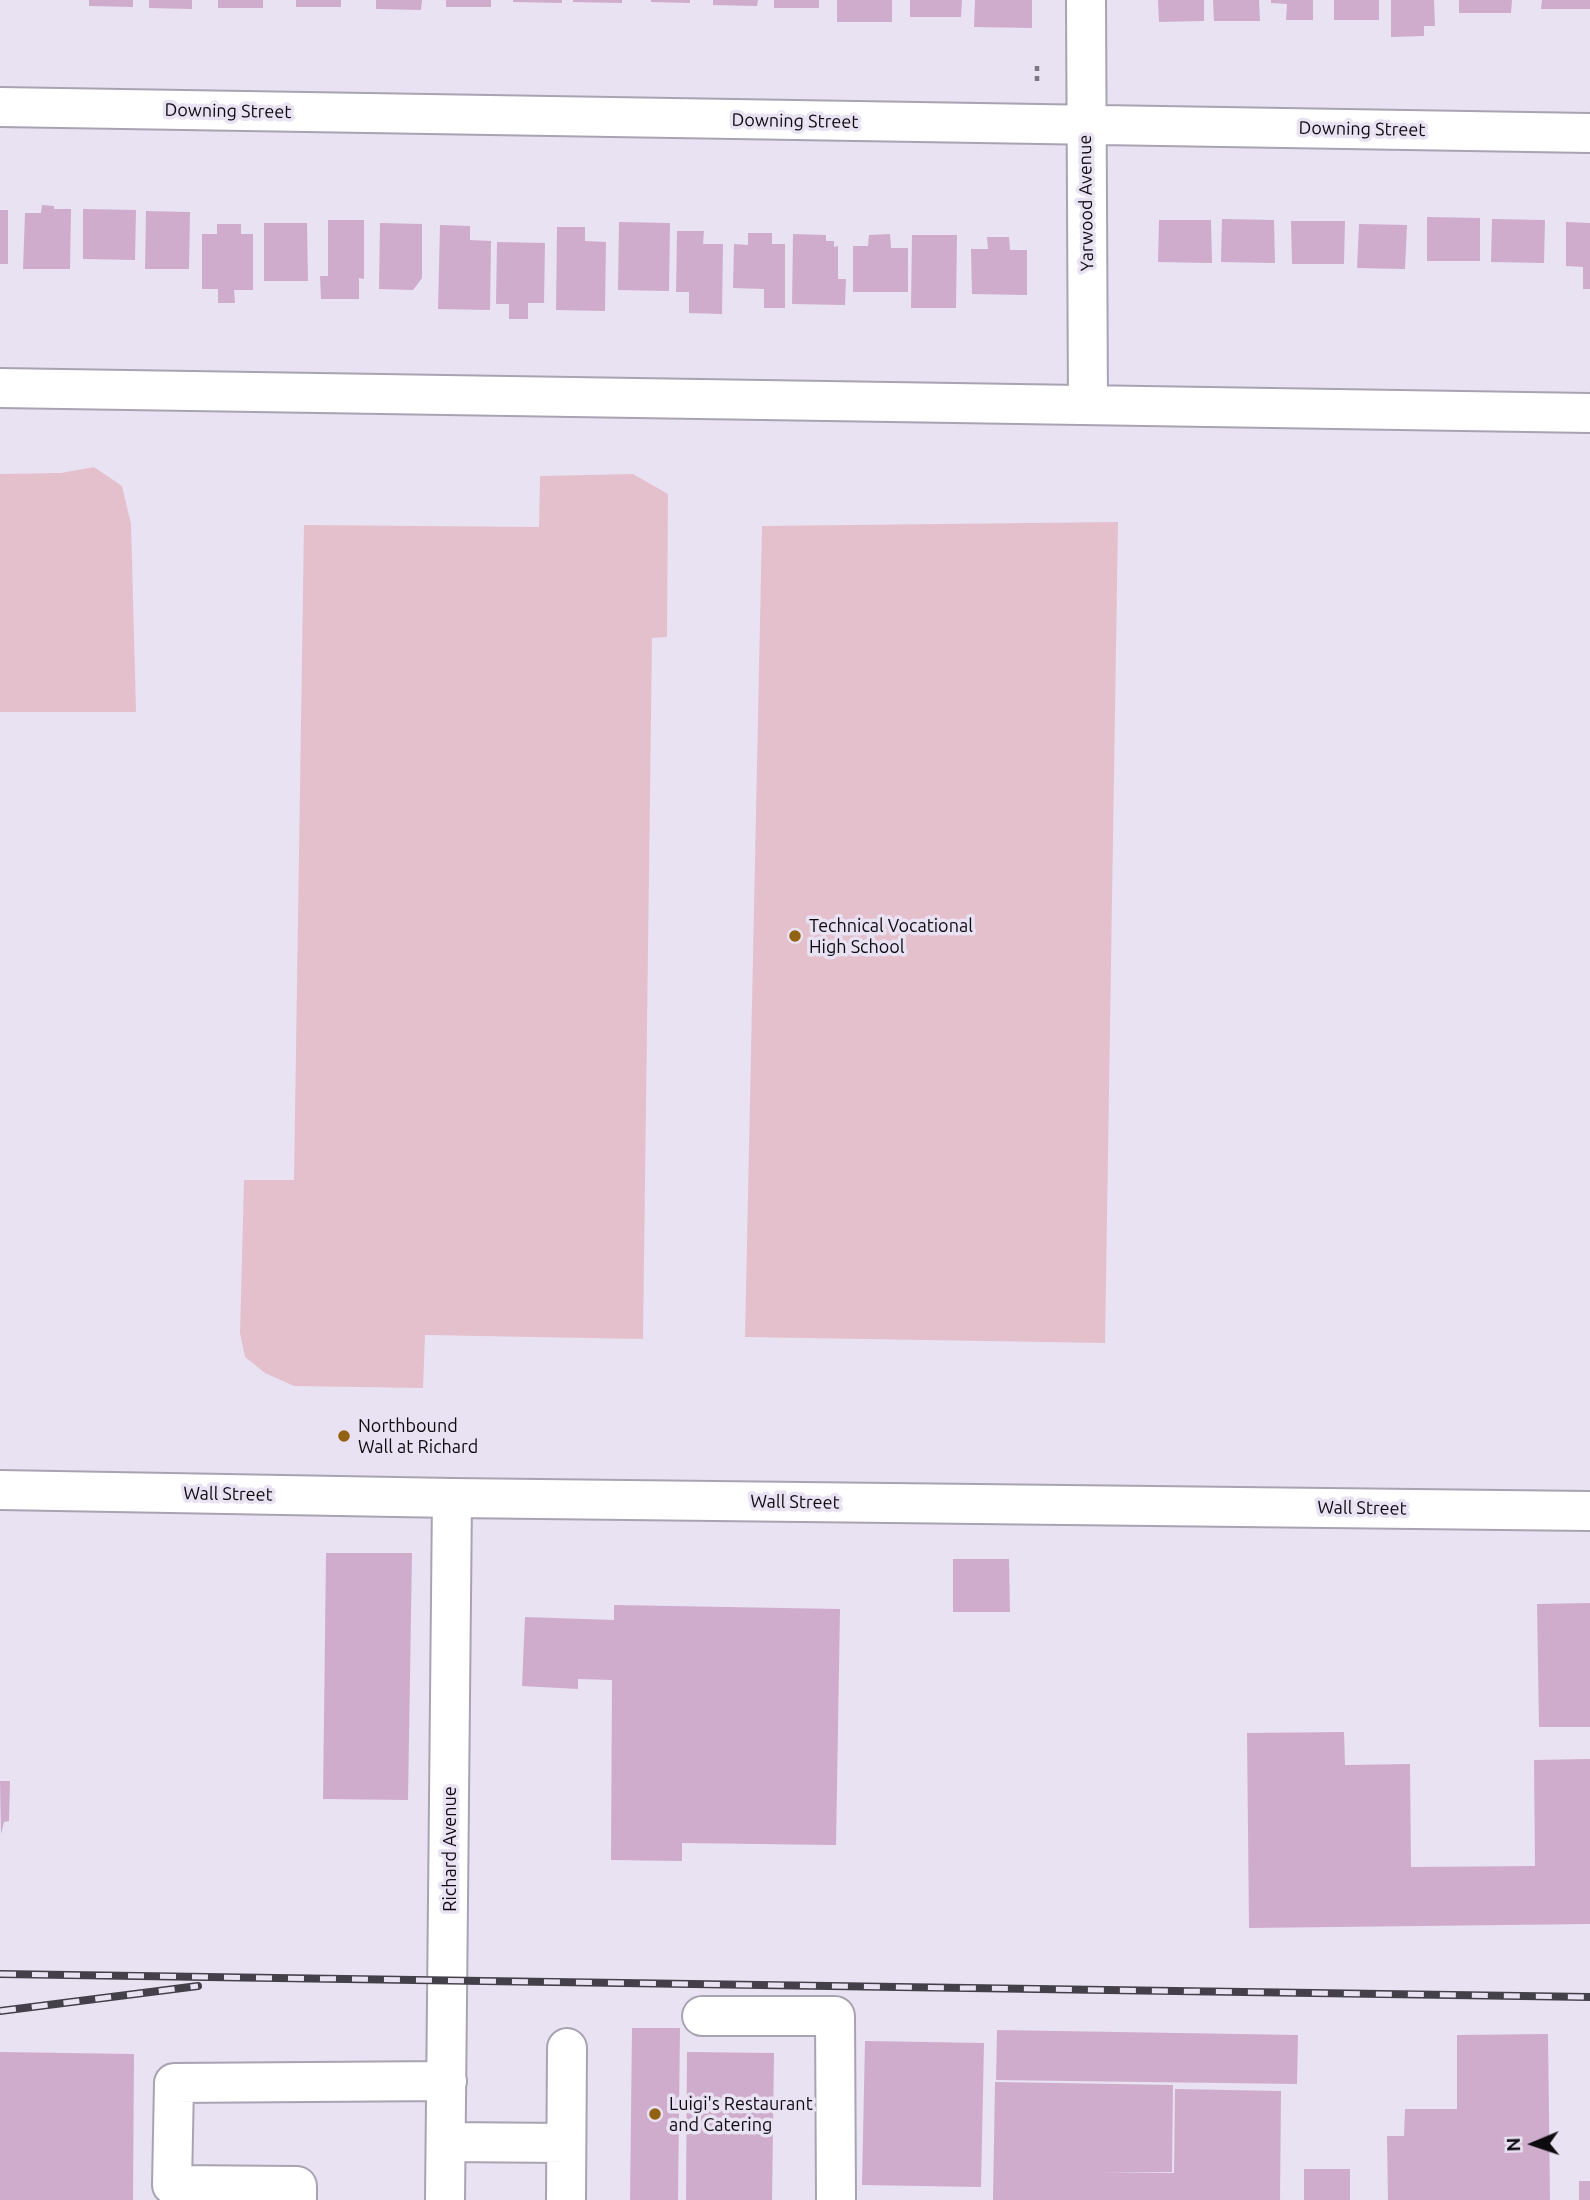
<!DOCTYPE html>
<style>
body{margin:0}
#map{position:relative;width:1590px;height:2200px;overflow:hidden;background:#e9e2f3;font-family:Ubuntu,sans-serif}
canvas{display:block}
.north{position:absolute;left:1499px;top:2109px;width:70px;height:70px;-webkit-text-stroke:5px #e9e2f3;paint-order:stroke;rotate:268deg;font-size:19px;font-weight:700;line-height:28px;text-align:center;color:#0d0a10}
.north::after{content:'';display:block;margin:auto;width:24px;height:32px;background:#0d0a10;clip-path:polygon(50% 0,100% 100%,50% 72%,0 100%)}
</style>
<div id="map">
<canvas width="1590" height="2200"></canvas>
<div class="north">N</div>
</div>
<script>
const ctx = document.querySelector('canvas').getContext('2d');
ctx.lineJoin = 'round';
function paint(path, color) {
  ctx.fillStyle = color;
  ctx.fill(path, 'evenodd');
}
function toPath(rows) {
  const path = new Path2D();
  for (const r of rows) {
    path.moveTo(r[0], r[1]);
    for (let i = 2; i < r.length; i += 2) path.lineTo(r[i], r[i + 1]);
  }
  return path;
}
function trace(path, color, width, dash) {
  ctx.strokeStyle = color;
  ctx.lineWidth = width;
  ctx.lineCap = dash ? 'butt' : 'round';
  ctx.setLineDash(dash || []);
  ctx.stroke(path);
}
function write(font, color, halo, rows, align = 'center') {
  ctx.font = font + ' Ubuntu,sans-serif';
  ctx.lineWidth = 7;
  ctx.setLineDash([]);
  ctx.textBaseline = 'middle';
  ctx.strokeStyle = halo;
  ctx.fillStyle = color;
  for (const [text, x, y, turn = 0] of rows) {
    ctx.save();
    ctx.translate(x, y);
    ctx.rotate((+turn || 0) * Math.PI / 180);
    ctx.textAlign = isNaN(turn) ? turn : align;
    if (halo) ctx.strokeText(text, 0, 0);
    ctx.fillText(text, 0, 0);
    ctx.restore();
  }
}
const green = toPath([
 [94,467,122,486,131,524,136,712,0,712,0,474,61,473],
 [633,474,668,494,667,637,652,638,643,1339,425,1335,423,1388,294,1386,265,1373,245,1357,240,1333,244,1180,294,1180,304,525,539,527,540,476],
 [1118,522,1105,1343,745,1337,762,526]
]);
const building = toPath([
 [89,0,133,0,133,7,89,6],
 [149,0,192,0,192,9,149,8],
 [218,0,263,0,263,8,218,8],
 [296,0,341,0,341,7,296,7],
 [376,0,422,0,421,10,376,9],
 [446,0,491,0,491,7,446,7],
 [513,0,562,0,562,3,513,2],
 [573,0,622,0,622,3,573,2],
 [651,0,690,0,690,3,651,2],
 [713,0,758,0,757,6,713,5],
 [774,0,819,0,819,8,774,8],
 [837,0,892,0,892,22,837,22],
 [910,0,962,0,961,17,910,17],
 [975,0,1032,0,1032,28,974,27],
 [1158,0,1204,0,1204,21,1159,22],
 [1213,0,1259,0,1260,21,1214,21],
 [1271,0,1313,0,1313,20,1286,20,1287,4,1271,3],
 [1334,0,1379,0,1379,20,1334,20],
 [1391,0,1434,0,1435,26,1424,26,1424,36,1391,37],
 [1459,0,1512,0,1511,13,1459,13],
 [1542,0,1590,0,1590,9,1541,9],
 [42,205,54,206,54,209,71,209,70,269,23,269,25,213,41,213],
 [83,209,136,210,135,260,83,259],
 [0,210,8,210,8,264,0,264],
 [146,211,190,212,189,269,145,269],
 [1427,217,1480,218,1480,261,1427,261],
 [1222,219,1274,220,1275,263,1221,262],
 [1492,219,1545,220,1544,263,1491,262],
 [328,220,364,220,364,279,359,278,359,299,321,299,320,276,328,276],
 [1159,220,1211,220,1212,263,1158,262],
 [1291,221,1345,221,1344,264,1292,264],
 [619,222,670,223,669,291,618,290],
 [1566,222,1590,223,1590,289,1583,289,1583,267,1566,266],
 [264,223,307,223,308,281,264,281],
 [380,223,422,224,422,278,413,290,379,289],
 [217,224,241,224,241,234,253,234,253,290,234,290,235,303,218,303,218,289,202,289,202,234,217,234],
 [1359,224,1407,225,1405,269,1357,268],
 [440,225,470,226,470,240,491,241,490,310,438,309],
 [557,227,585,227,585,241,606,242,605,311,556,310],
 [677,231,704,231,703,244,723,244,722,314,689,313,689,292,676,292],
 [748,233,772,233,772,244,785,244,785,308,764,308,764,289,733,288,734,244,748,245],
 [793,234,826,235,826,241,834,241,834,247,838,246,838,279,846,279,845,305,792,304],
 [890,234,891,248,908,248,908,292,853,292,853,246,868,246,869,235],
 [912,235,957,235,956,308,911,308],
 [987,237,1009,237,1010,250,1027,250,1027,295,972,294,971,249,988,249],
 [497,242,545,243,544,303,528,303,528,319,509,319,509,304,496,304],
 [326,1553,412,1553,408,1800,323,1799],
 [953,1559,1009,1559,1010,1612,953,1612],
 [1590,1603,1590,1727,1539,1727,1537,1604],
 [614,1605,840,1609,836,1845,682,1843,682,1861,611,1860,612,1680,578,1679,578,1689,522,1686,525,1617,614,1620],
 [1344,1732,1345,1765,1410,1764,1411,1867,1535,1866,1534,1760,1590,1759,1590,1924,1249,1928,1247,1733],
 [0,1781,10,1781,9,1821,4,1822,1,1834],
 [632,2028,680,2028,678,2200,630,2200],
 [997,2030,1298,2035,1297,2084,996,2080],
 [1548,2034,1550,2200,1388,2200,1387,2136,1404,2136,1405,2109,1457,2109,1457,2035],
 [865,2041,984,2043,981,2187,862,2185],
 [0,2052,134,2054,133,2200,0,2200],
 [687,2052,774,2053,772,2200,686,2200],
 [995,2082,1173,2085,1172,2172,1099,2172,1174,2173,1175,2089,1281,2091,1280,2200,993,2200],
 [1304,2169,1350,2169,1350,2200,1304,2200],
 [1579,2181,1590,2181,1590,2200,1579,2200]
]);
const path = toPath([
 [1037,66,1037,85]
]);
const minor = toPath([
 [1086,0,1088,405],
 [0,107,1590,133],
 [0,388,1590,413],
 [702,2016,835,2016,836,2200],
 [446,2142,566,2143],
 [297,2200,297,2186,172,2185,174,2083,447,2081],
 [445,2200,452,1498],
 [566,2200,567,2048]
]);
const major = toPath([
 [0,1490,452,1498,1590,1511]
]);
const rail = toPath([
 [0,1974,1590,1997],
 [0,2011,198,1986]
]);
const markers = [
 [795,936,7,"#926111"],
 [344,1436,7,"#926111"],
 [655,2114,7,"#926111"]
];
const streetNames = [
 ["Downing Street",228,111,1],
 ["Downing Street",795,121,1],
 ["Downing Street",1362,129,1],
 ["Yarwood Avenue",1086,203,-91],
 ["Wall Street",228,1494,1],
 ["Wall Street",795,1502,1],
 ["Wall Street",1362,1508,1],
 ["Richard Avenue",450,1849,-90]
];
const poiNames = [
 ["Technical Vocational",809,926],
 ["High School",809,947],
 ["Northbound",358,1426],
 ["Wall at Richard",358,1447],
 ["Luigi's Restaurant",669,2104],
 ["and Catering",669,2125]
];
paint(green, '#e4c0cc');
paint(building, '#cfaccb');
trace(minor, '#a9a2b2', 42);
trace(major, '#a9a2b2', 42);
trace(path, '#7b7681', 4.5, [5, 5]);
trace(minor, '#fff', 38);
trace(major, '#fff', 38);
trace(rail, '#444049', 8);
trace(rail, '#e9e2f3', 5, [16]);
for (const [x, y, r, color] of markers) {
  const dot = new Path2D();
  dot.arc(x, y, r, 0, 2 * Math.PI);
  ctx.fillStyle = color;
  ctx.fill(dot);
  trace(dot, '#e9e2f3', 2.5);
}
write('18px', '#0d0a10', '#e9e2f3', streetNames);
write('18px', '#0d0a10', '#e9e2f3', poiNames, 'left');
</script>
